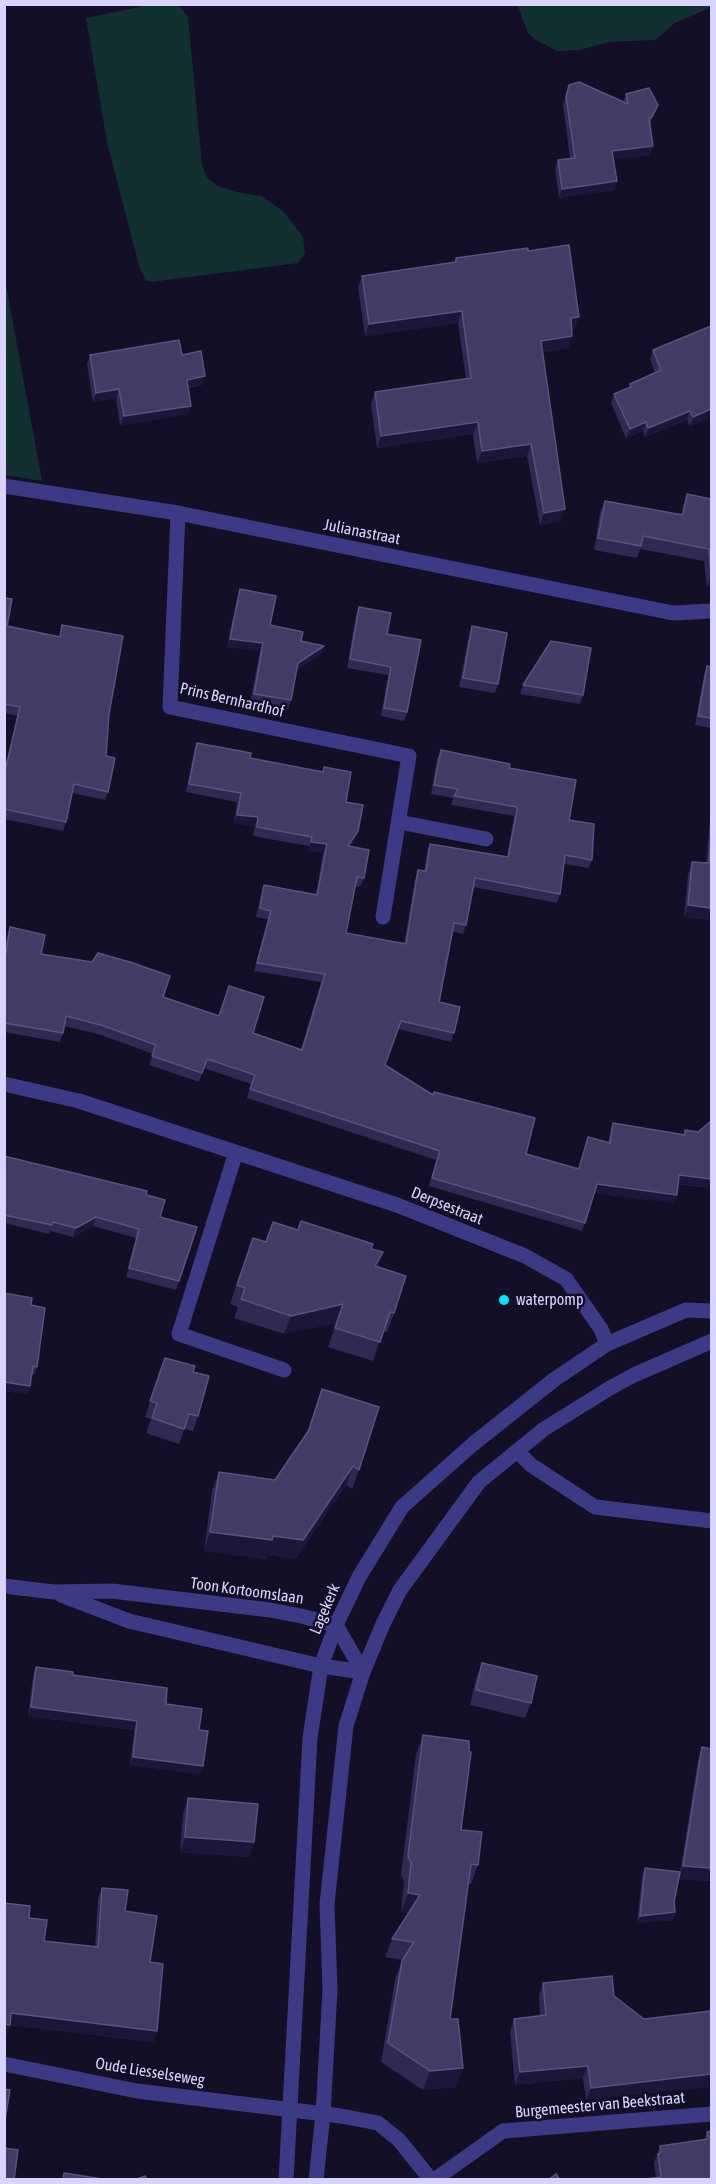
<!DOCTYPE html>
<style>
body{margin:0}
#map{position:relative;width:716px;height:2184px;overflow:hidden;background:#130f26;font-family:"Asap Condensed",sans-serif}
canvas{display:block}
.frame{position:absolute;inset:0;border:6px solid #d9d4ff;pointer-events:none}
</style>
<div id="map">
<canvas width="716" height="2184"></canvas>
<div class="frame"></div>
</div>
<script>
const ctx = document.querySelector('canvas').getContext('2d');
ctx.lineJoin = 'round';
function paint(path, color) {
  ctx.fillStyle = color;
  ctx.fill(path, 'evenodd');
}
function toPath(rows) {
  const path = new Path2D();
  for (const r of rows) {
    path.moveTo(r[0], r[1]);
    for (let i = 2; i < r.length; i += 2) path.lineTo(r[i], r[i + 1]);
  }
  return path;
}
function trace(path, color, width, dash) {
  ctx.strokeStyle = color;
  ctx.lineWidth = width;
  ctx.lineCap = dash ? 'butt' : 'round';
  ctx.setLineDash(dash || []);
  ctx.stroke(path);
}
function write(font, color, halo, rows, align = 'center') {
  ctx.font = font + ' "Asap Condensed",sans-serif';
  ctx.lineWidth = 5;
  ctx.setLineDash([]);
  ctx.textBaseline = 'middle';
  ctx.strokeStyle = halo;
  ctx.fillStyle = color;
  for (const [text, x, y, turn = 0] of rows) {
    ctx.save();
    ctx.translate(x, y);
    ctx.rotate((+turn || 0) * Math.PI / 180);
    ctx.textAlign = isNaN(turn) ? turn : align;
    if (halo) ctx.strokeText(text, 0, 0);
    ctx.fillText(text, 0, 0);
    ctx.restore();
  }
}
const green = toPath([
 [178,4,188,17,202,165,207,178,218,186,236,192,261,196,284,212,303,237,305,253,298,263,151,282,146,281,139,266,107,142,86,18,149,5],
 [517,4,711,4,712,7,675,23,655,40,609,42,580,50,557,51,536,40,528,33],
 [5,279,42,481,5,475]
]);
const minor = toPath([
 [4,486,178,513,673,613,712,611],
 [178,513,170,707,409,756,383,917],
 [399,822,486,839],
 [4,1084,79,1101,397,1205,525,1256,566,1279,601,1329,607,1344],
 [236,1152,179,1334,284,1370],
 [517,1451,531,1465,595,1507,712,1521],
 [4,1586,54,1592,112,1591,270,1610,301,1616,336,1625,363,1672],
 [61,1595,129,1621,321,1666,363,1672],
 [4,2064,137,2091,341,2116,378,2123,399,2140,431,2180],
 [286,2180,310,1738,321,1666,336,1625,359,1577,402,1507,473,1444,555,1379,607,1344,686,1310,712,1311],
 [316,2180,323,2114,330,1990,327,1904,346,1726,363,1672,383,1624,400,1590,479,1482,544,1429,610,1388,634,1375,712,1341],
 [434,2180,503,2131,712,2114]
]);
const wall = toPath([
 [569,85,623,102,626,94,658,105,650,124,653,146,649,155,613,159,617,181,614,190,559,198,555,168,558,160,570,158,563,105],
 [528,251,575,329,572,329,572,336,568,348,542,352,561,521,540,525,527,456,477,463,473,434,377,448,371,404,375,392,466,379,458,323,365,336,358,287,362,276,454,262,456,258],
 [711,328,711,417,690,426,687,420,645,437,643,431,626,438,611,403,614,394,628,388,630,384,655,373,650,359,653,350],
 [90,355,182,355,202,385,188,388,191,406,188,414,120,425,116,398,93,402,87,364],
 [711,474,711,586,707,587,704,561,640,549,637,558,594,550,600,513,605,501,681,515,683,506,687,494,711,499,710,477],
 [240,589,270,625,301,641,324,646,321,654,296,671,291,700,288,709,250,703,260,651,227,647,237,598],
 [4,598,7,626,59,636,62,625,109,714,106,756,108,792,105,800,72,793,66,822,63,831,4,819,4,771,17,716,4,713],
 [359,607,387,634,407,712,404,721,381,716,388,675,347,668,356,615],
 [472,626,498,684,495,693,459,687,469,635],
 [707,666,711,667,711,728,695,725,704,675],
 [523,685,583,695,580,704,520,694],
 [197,743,250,758,322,772,324,767,346,802,355,840,350,847,364,878,360,887,355,886,346,933,404,944,415,879,418,870,424,871,427,852,430,844,507,857,514,816,451,805,453,798,431,794,437,759,441,750,509,768,569,820,592,860,589,868,564,864,560,894,557,903,473,887,466,925,463,934,453,932,439,1002,454,1033,451,1042,398,1029,385,1065,526,1154,578,1169,588,1137,608,1143,610,1132,613,1123,684,1134,685,1130,711,1179,708,1188,678,1184,677,1195,674,1203,594,1193,582,1231,429,1186,436,1160,247,1098,251,1084,204,1068,199,1082,149,1065,153,1054,101,1035,64,1026,63,1033,60,1042,4,1032,4,952,7,936,10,927,41,954,163,997,253,1033,301,1049,321,982,254,971,268,919,256,917,261,893,264,885,316,894,323,853,308,851,309,846,253,836,255,826,234,823,237,802,186,792,194,751],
 [711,813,711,920,684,917,688,874,692,862,706,863,710,818],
 [4,1156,146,1195,160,1217,197,1227,176,1290,126,1277,136,1238,93,1226,73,1237,50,1231,49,1234,4,1223],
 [273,1222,298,1230,383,1252,378,1267,394,1313,387,1332,383,1331,373,1361,328,1347,336,1323,284,1334,234,1318,238,1307,230,1304,253,1238,265,1242],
 [4,1293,31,1305,37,1367,34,1375,32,1374,30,1386,27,1394,4,1391],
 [193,1372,198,1416,193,1431,184,1429,179,1444,146,1433,151,1419,145,1417,159,1373],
 [322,1389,359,1470,352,1489,346,1485,296,1559,267,1555,266,1559,204,1551,212,1491,219,1472,275,1480,307,1432],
 [482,1663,531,1703,525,1718,470,1705,476,1678],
 [36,1667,73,1675,166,1704,199,1730,200,1774,130,1765,134,1730,28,1716,33,1676],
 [423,1735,461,1830,478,1865,471,1884,468,1884,450,2019,456,2087,423,2090,381,2062,395,1980,402,1960,385,1957,392,1939,408,1913,401,1912,404,1882,401,1875,416,1754],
 [702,1747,711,1881,679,1879,698,1760],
 [188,1798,254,1842,249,1857,180,1852,183,1814],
 [645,1868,674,1902,675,1912,673,1920,637,1923,642,1876],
 [102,1888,125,1911,150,1962,157,2031,153,2042,10,2025,6,2036,4,2036,4,1903,29,1918,44,1941,95,1947,98,1899],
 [543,1983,614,1996,644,2019,586,2100,583,2078,515,2085,510,2032,514,2019,540,2016,539,1995],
 [707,2132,711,2180,656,2178,654,2163,660,2146,704,2140]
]);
const shadedWall = toPath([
 [653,146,649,155,609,160,612,151],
 [617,181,614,190,559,198,562,189],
 [462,311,458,323,365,336,369,324],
 [579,317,575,329,566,330,571,318],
 [572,336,568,348,537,352,541,341],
 [205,376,202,385,183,388,187,380],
 [119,389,116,398,93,402,96,393],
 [191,406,188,414,120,425,124,416],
 [711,409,711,417,690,426,693,417],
 [690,411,687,420,645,437,648,428],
 [478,422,473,434,377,448,381,436],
 [646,422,643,431,626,438,630,429],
 [531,444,527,456,477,463,482,451],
 [565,509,561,521,540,525,544,513],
 [711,575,711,586,707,587],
 [230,639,263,643,260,651,227,647],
 [324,646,321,654,294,672,298,663],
 [237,815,258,817,255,826,234,823],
 [358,831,355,840,345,855,348,846],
 [311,842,327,844,323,853,308,851],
 [688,905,711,908,711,920,684,917],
 [679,1175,711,1179,708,1188,676,1183],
 [597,1184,677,1195,674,1203,593,1193],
 [96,1217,93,1226,73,1237,76,1228],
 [383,1252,376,1271,375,1266],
 [343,1304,336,1323,284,1334,291,1316],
 [4,1382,30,1386,27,1394,4,1391],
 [353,1466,346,1485,296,1559,267,1555,266,1559,204,1551,210,1532,273,1536],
 [31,1707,137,1721,134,1730,28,1716],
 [133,1757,203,1766,200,1774,130,1765],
 [185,1837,254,1842,249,1857,180,1852],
 [683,1866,711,1868,711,1881,679,1879],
 [408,1893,420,1895,413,1913,401,1912],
 [675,1912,673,1920,637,1923,640,1916],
 [11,2013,157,2031,153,2042,10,2025,6,2036,4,2036,4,2024],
 [588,2066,583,2078,515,2085,520,2072],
 [463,2068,456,2087,423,2090,430,2071],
 [711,2074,711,2087,586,2100,591,2088]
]);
const building = toPath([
 [579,82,628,104,626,94,649,88,658,105,652,117,649,118,653,146,612,151,617,181,562,189,558,160,575,158,566,97,569,85,579,82],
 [569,245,579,317,571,318,572,336,541,341,565,509,544,513,531,444,482,451,478,422,381,436,375,392,471,378,462,311,369,324,362,276,456,262,456,258,528,248,528,251,569,245],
 [711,326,711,409,693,417,690,411,648,428,646,422,630,429,614,394,631,387,630,384,661,370,653,350,711,326],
 [179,340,182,355,201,351,205,376,187,380,191,406,124,416,119,389,96,393,90,355,179,340],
 [687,494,711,499,711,575,709,549,643,536,641,546,598,538,605,501,683,515,687,494],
 [240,589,276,596,270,625,303,632,301,641,324,646,298,663,291,700,254,694,263,643,230,639,240,589],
 [4,598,12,599,7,626,60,637,62,625,123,636,109,714,106,756,115,758,108,792,74,784,66,822,4,809,4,776,20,707,4,704,4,598],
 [359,607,391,613,387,634,421,640,407,712,384,708,391,667,350,659,359,607],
 [472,626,507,633,498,684,463,678,472,626],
 [551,641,591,648,583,695,523,685,551,641],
 [707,666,711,667,711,718,698,716,707,666],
 [197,743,251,753,250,758,323,772,324,767,351,772,346,802,363,805,358,831,348,846,369,850,364,878,357,877,346,933,406,944,418,870,426,871,430,844,508,857,517,811,517,807,454,796,458,789,434,785,441,750,510,764,509,768,576,780,569,820,594,824,592,860,565,855,560,894,475,878,466,925,454,923,439,1002,460,1007,454,1033,401,1021,385,1065,433,1095,434,1092,535,1118,526,1154,579,1169,588,1137,610,1143,613,1123,685,1135,685,1130,698,1132,711,1121,711,1179,679,1175,677,1195,597,1184,585,1223,432,1178,440,1151,250,1089,255,1075,207,1059,202,1073,152,1056,156,1045,104,1026,66,1016,63,1033,4,1023,4,959,5,959,10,927,45,935,41,954,92,962,98,953,130,962,170,976,163,997,219,1016,229,986,264,997,253,1033,302,1050,325,974,257,963,271,911,260,908,264,885,317,895,327,844,311,842,312,837,257,827,258,817,237,815,241,793,189,784,197,743],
 [711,834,711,908,688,905,692,862,709,863,711,834],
 [4,1156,147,1191,146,1195,165,1200,160,1217,197,1227,179,1281,129,1268,139,1229,96,1217,76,1228,53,1222,52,1225,4,1215,4,1156],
 [301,1221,373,1244,371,1249,383,1252,375,1266,406,1276,394,1313,390,1312,380,1342,335,1328,343,1304,291,1316,241,1299,245,1288,237,1285,253,1238,266,1242,273,1222,298,1230,301,1221],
 [4,1293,32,1298,31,1305,45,1308,37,1367,33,1366,30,1386,4,1382,4,1293],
 [165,1358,195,1366,193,1372,209,1376,198,1416,189,1414,184,1429,152,1418,157,1403,150,1401,165,1358],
 [322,1389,379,1407,359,1470,353,1466,303,1540,273,1536,272,1540,210,1532,219,1472,275,1480,309,1430,322,1389],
 [482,1663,537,1676,531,1703,476,1690,482,1663],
 [36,1667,73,1672,73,1675,167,1688,166,1704,202,1709,199,1730,208,1731,203,1766,133,1757,137,1721,31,1707,36,1667],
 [423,1735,469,1741,469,1752,471,1752,461,1830,482,1832,478,1865,471,1864,450,2019,458,2019,463,2068,430,2071,388,2043,402,1961,414,1942,392,1939,420,1895,408,1893,411,1863,408,1856,423,1735],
 [702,1747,711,1749,711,1868,683,1866,702,1747],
 [188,1798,258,1804,254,1842,185,1837,188,1798],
 [645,1868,680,1872,674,1902,675,1912,640,1916,645,1868],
 [102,1888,128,1890,125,1911,157,1916,150,1962,163,1964,157,2031,11,2013,10,2025,4,2024,4,1903,30,1906,29,1918,47,1920,44,1941,98,1947,102,1888],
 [612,1976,614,1996,644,2019,711,2011,711,2074,591,2088,588,2066,520,2072,514,2019,546,2015,543,1983,612,1976],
 [4,2089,10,2090,4,2126,4,2089],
 [711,2131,711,2180,637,2180,661,2177,658,2154,661,2153,660,2146,708,2139,707,2132,711,2131],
 [4,2148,18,2150,14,2180,4,2180,4,2148],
 [64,2173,109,2180,63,2180,64,2173],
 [556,2174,560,2180,548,2180,556,2174],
 [145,2176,148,2180,134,2180,145,2176]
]);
const markers = [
 [504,1300,6,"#00e5ff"]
];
const streetNames = [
 ["Julianastraat",362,532,11],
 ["Prins Bernhardhof",232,700,13],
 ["Derpsestraat",447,1206,22],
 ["Toon Kortoomslaan",247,1591,8],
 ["Lagekerk",325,1609,-67],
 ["Oude Liesselseweg",150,2072,9],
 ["Burgemeester van Beekstraat",600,2105,-5]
];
const poiNames = [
 ["waterpomp",516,1300]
];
paint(green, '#12302f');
trace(minor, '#3d3a85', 15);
paint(wall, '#312854');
paint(shadedWall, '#1d163a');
paint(building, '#433a66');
trace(building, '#5a527e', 1.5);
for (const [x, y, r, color] of markers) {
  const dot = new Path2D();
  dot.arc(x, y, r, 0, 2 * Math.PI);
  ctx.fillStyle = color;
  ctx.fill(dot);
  trace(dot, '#130f26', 2);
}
write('16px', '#d9d4ff', '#130f26', streetNames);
write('16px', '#d9d4ff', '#130f26', poiNames, 'left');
</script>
